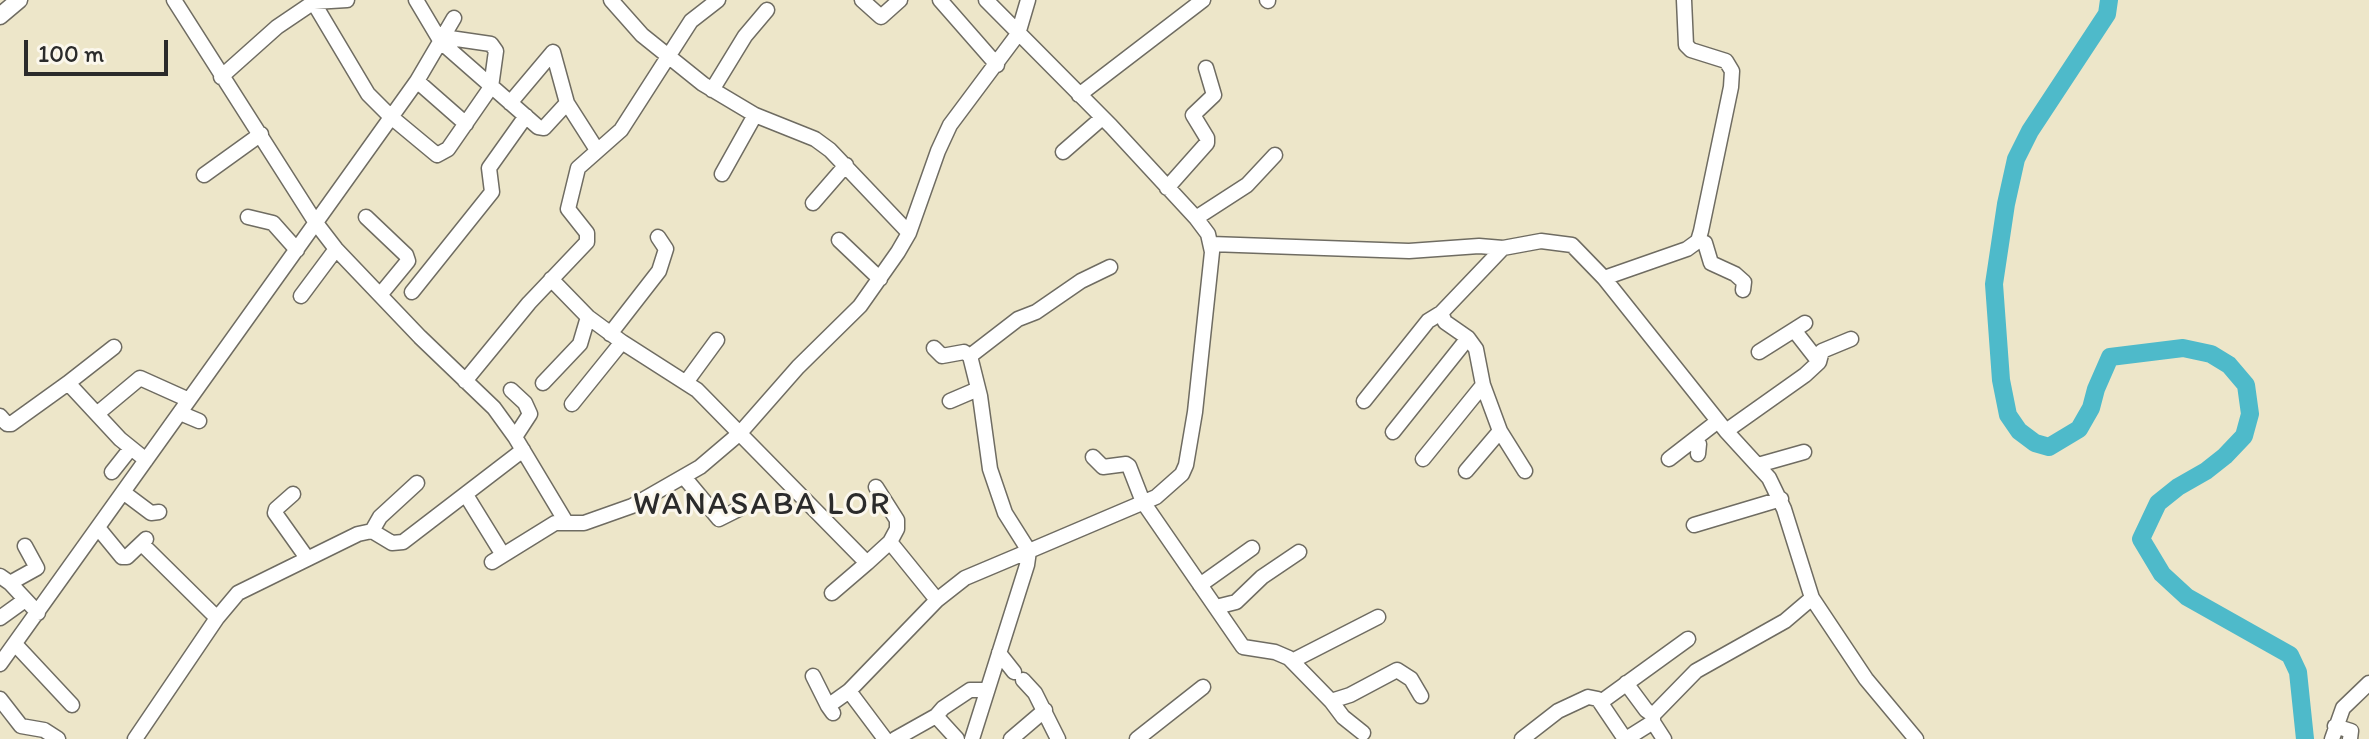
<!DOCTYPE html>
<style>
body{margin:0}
#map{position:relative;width:2369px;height:739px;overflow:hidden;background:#ede6c9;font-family:Itim,sans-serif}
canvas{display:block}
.scale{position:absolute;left:24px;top:40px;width:144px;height:36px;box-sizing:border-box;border:4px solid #2b2b2b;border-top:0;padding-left:10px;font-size:24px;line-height:28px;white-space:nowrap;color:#2b2b2b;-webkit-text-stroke:6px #fbf7ec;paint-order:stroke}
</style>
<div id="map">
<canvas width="2369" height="739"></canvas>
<div class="scale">100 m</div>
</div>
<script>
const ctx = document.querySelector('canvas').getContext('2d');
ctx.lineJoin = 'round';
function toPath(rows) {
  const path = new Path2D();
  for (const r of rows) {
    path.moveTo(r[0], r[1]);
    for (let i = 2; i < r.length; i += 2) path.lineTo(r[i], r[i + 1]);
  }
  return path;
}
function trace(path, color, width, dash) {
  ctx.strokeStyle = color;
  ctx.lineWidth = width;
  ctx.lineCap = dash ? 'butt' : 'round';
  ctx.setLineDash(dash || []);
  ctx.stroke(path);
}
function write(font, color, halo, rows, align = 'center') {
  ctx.font = font + ' Itim,sans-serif';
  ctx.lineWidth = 6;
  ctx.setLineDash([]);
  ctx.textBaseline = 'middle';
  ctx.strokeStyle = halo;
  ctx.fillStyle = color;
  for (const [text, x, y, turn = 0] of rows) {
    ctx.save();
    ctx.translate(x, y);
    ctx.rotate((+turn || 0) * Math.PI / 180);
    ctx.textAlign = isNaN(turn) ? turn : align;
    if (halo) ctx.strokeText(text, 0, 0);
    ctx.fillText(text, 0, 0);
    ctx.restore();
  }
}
const river = toPath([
 [2109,0,2107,14,2030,131,2016,159,2006,204,1994,284,2001,380,2008,415,2019,431,2035,443,2049,447,2079,429,2091,408,2096,389,2110,357,2183,348,2211,354,2229,365,2246,385,2250,414,2244,436,2225,456,2206,471,2178,487,2158,503,2141,539,2162,574,2187,597,2290,655,2298,672,2305,739]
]);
const minor = toPath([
 [174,0,316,223,336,249,420,337,494,408,515,437,566,522],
 [312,0,368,94,390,116,437,155,448,149,491,87,496,51,491,44,443,37],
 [416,0,441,42,538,127,544,128,567,103],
 [611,0,642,35,703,84,755,115,815,139,830,150,909,233],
 [862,0,881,17,900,0],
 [940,0,997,65],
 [1267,0,1268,1],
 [221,77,277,27,314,2,347,0],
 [417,81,466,124],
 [712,90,745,36,767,10],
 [1079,95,1203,0],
 [510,103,553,52,567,103,597,150],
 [1063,152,1102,118],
 [722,174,755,115],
 [204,175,261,134],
 [1167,188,1207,143,1207,138,1193,115,1214,95,1206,68],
 [813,203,846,165],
 [248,217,273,223,297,250],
 [366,217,406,255,408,261,380,295],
 [1196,218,1247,185,1275,155],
 [839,240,880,279],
 [1698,241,1705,243,1711,263,1735,274,1744,282,1743,290],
 [1211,244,1409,251,1479,246,1503,248,1541,241,1572,245,1604,278,1726,431,1769,478,1784,509,1812,598,1866,679,1916,739],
 [1503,248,1441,313,1445,322,1468,338,1476,349,1483,385,1500,431,1525,471],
 [1604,278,1687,249,1698,241,1701,231,1731,87,1732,71,1726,61,1691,50,1686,45,1684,0],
 [551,279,588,317,622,342,697,390,867,563,890,542,937,600],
 [412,292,492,192,489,168,526,116],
 [301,296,336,249],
 [1794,330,1819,362],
 [610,334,659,271,666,249,658,237],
 [114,347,68,383,120,439,146,460],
 [1759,352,1805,323],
 [970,356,1018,319,1036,312,1081,281,1110,267],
 [465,381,529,303,587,242,587,233,568,209,578,168,621,130,691,21,718,0],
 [687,381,717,340],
 [543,383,580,344,588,317],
 [511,390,525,403,530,414,515,437],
 [950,401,978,389],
 [1364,401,1428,321,1441,313],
 [572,404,622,342],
 [98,413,140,378,189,400],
 [180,413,199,421],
 [0,416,7,424,11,424,68,383],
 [1726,431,1805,375,1819,362,1822,351,1851,339],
 [1393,432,1468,338],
 [1695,439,1699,444,1698,454],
 [1093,457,1103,467,1126,464,1129,466,1143,502,1243,647,1275,652,1289,658,1331,701,1350,695,1397,670,1411,679,1421,696],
 [1423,459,1483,385],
 [1669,459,1718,421],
 [1758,465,1804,452],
 [1466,471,1500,431],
 [112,472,131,448],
 [684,477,719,519,739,509],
 [876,487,897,520,897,529,890,542],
 [123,492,151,513,159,512],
 [293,494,276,509,275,513,307,558],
 [466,495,503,555],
 [1694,525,1781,499],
 [99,529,122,557,127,557,146,539],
 [372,531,380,517,417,483],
 [142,544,217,618],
 [492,562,555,523,584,523,632,506,700,467,740,433,798,367,860,306,898,252,909,233,938,151,950,125,1018,34,1028,0],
 [0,576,10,583,38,613],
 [10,583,37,568,25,546],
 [1200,585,1252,548],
 [832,593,867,563],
 [1216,607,1236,602,1262,577,1299,552],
 [0,618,25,600],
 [15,644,72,705],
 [999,653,1014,672],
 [1292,661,1378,617],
 [0,664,417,81,454,18],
 [813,676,828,706],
 [1023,680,1035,693,1058,739],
 [1626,683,1646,710,1653,715],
 [849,691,885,739],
 [0,699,21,726,44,730,58,739],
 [1331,701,1343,717,1363,733],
 [1601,702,1688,639],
 [833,713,828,706,849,691,937,600,965,578,1029,551,1005,513,990,469,980,396,970,356,964,352,942,356,934,348],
 [936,716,943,708,970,690,987,690],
 [2335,726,2351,731,2350,739],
 [135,739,217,618,238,593,358,534,372,531,392,543,403,542,523,450],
 [895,739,936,716,957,739],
 [972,739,1027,565,1029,551,1156,497,1182,474,1186,465,1195,412,1212,252,1208,234,1196,218,1111,126,986,0],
 [1011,739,1045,710],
 [1137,739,1203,687],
 [1522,739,1558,711,1588,697,1598,699,1625,739],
 [1626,739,1653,722],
 [1664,739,1653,722,1653,715,1696,671,1785,621,1812,598],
 [2332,739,2343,708,2369,683]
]);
const major = toPath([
 [0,16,19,0]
]);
const quarterNames = [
 ["WANASABA LOR",762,506]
];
trace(river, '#4ebaca', 18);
trace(minor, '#6f6c62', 17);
trace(major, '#6f6c62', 19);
trace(minor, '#fff', 14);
trace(major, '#fff', 16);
ctx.letterSpacing = '2px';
write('32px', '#2b2b2b', '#fbf7ec', quarterNames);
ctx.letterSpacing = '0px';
</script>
